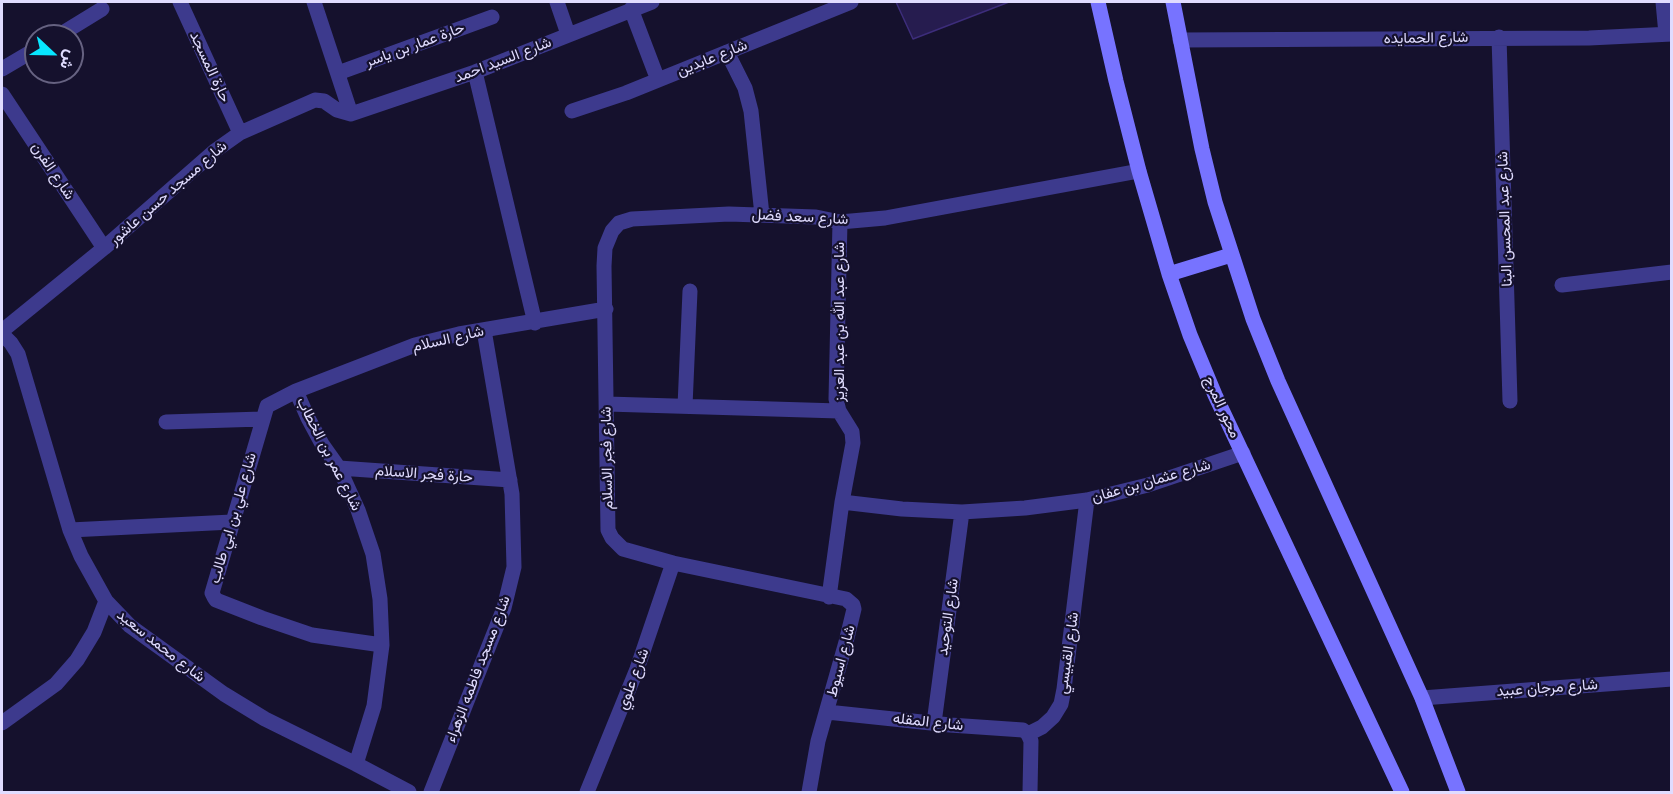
<!DOCTYPE html>
<meta charset="utf-8">
<style>
body{margin:0}
#map{position:relative;width:1673px;height:794px;overflow:hidden;background:#15112d;font-family:Quicksand,Vazirmatn,sans-serif}
canvas{display:block}
.frame{position:absolute;inset:0;border:3px solid #e0dcff;pointer-events:none}
.north{position:absolute;left:24px;top:24px;width:60px;height:60px;box-sizing:border-box;background:#15112d;border:2px solid #666281;border-radius:50%;rotate:112deg;font-size:16px;font-weight:700;line-height:24px;text-align:center;color:#e0dcff}
.north::after{content:'';display:block;margin:auto;width:21px;height:27px;background:#08e6ff;clip-path:polygon(50% 0,100% 100%,50% 72%,0 100%)}
</style>
<div id="map">
<canvas width="1673" height="794"></canvas>
<div class="frame"></div>
<div class="north">ش</div>
</div>
<script>
const ctx = document.querySelector('canvas').getContext('2d');
ctx.lineJoin = 'round';
function paint(path, color) {
  ctx.fillStyle = color;
  ctx.fill(path, 'evenodd');
}
function toPath(rows) {
  const path = new Path2D();
  for (const r of rows) {
    path.moveTo(r[0], r[1]);
    for (let i = 2; i < r.length; i += 2) path.lineTo(r[i], r[i + 1]);
  }
  return path;
}
function trace(path, color, width, dash) {
  ctx.strokeStyle = color;
  ctx.lineWidth = width;
  ctx.lineCap = dash ? 'butt' : 'round';
  ctx.setLineDash(dash || []);
  ctx.stroke(path);
}
function write(font, color, halo, rows, align = 'center') {
  ctx.font = font + ' Quicksand,Vazirmatn,sans-serif';
  ctx.lineWidth = 4.5;
  ctx.setLineDash([]);
  ctx.textBaseline = 'middle';
  ctx.strokeStyle = halo;
  ctx.fillStyle = color;
  for (const [text, x, y, turn = 0] of rows) {
    ctx.save();
    ctx.translate(x, y);
    ctx.rotate((+turn || 0) * Math.PI / 180);
    ctx.textAlign = isNaN(turn) ? turn : align;
    if (halo) ctx.strokeText(text, 0, 0);
    ctx.fillText(text, 0, 0);
    ctx.restore();
  }
}
const building = toPath([
 [896,2,1009,2,913,39,896,2]
]);
const minor = toPath([
 [180,2,240,133],
 [314,2,351,114],
 [557,2,568,34],
 [1663,2,1666,34],
 [631,9,658,80],
 [58,36,102,9],
 [1499,37,1510,401],
 [1180,40,1589,38,1672,34],
 [727,52,745,88,751,111,762,215],
 [2,69,36,49],
 [475,72,535,323],
 [338,73,492,17],
 [2,94,104,248],
 [572,111,626,93,851,2],
 [351,114,475,72,652,2],
 [1562,285,1672,272],
 [2,331,104,248,216,150,240,133,315,100,324,101,337,110,351,114],
 [2,334,11,343,18,354,70,530,81,556,106,601,130,626,224,694,265,719,356,764,409,792],
 [296,391,308,418,322,444,339,468,358,510,373,554,380,599,382,645,374,706,356,764],
 [607,404,839,411],
 [685,406,690,291],
 [166,422,262,419],
 [339,468,510,480],
 [842,502,902,509,962,512,1025,508,1087,500,1148,485,1243,453],
 [70,530,232,522],
 [829,597,842,502,853,443,852,432,839,411,836,399,840,222],
 [382,645,312,635,262,618,216,600,214,597,212,593,267,406,296,391,415,345,459,334,606,309],
 [1422,698,1672,679],
 [827,712,950,725,1023,730,1028,734],
 [2,723,56,684,77,660,94,632,106,601],
 [934,723,962,512],
 [1028,734,1042,727,1053,717,1061,704,1064,689,1087,500],
 [1028,734,1031,741,1030,792],
 [431,792,504,608,514,567,512,494,484,330],
 [587,792,637,669,673,563],
 [809,792,818,741,846,642,854,609,853,605,846,599,673,563,623,549,612,538,608,530,604,266,605,248,612,231,619,223,632,219,729,214,816,217,840,222,885,218,1139,171]
]);
const secondary = toPath([
 [1098,2,1116,81,1139,171,1169,274,1190,335,1215,395,1402,792],
 [1173,2,1202,149,1215,202,1253,319,1278,381,1422,698,1458,792],
 [1169,274,1231,255]
]);
const streetNames = [
 ["شارع الحمايده",1426,38,-1],
 ["حارة عمار بن ياسر",415,45,-20],
 ["شارع عابدين",712,58,-22],
 ["شارع السيد احمد",503,60,-21],
 ["حارة المسجد",210,67,65],
 ["شارع الفرن",53,171,56],
 ["شارع مسجد حسن عاشور",168,193,-41],
 ["شارع سعد فضل",800,217,3],
 ["شارع عبد المحسن البنا",1505,219,-92],
 ["شارع عبد الله بن عبد العزيز",839,322,-90],
 ["شارع السلام",448,339,-13],
 ["محور المرج",1222,407,65],
 ["شارع عمر بن الخطاب",329,454,63],
 ["شارع فجر الاسلام",607,458,-91],
 ["حارة فجر الاسلام",424,474,4],
 ["شارع عثمان بن عفان",1151,481,-16],
 ["شارع علي بن ابي طالب",233,518,-74],
 ["شارع التوحيد",948,617,-82],
 ["شارع محمد سعيد",161,646,38],
 ["شارع القبيسي",1068,653,-82],
 ["شارع اسيوط",841,661,-75],
 ["شارع مسجد فاطمه الزهراء",478,669,-69],
 ["شارع علوي",633,679,-69],
 ["شارع مرجان عبيد",1547,688,-4],
 ["شارع المقله",928,722,6]
];
paint(building, '#261c4f');
trace(building, '#3d2d7b', 1.5);
trace(minor, '#3d3a8d', 15);
trace(secondary, '#7773ff', 15);
write('15px', '#e0dcff', '#15112d', streetNames);
</script>
